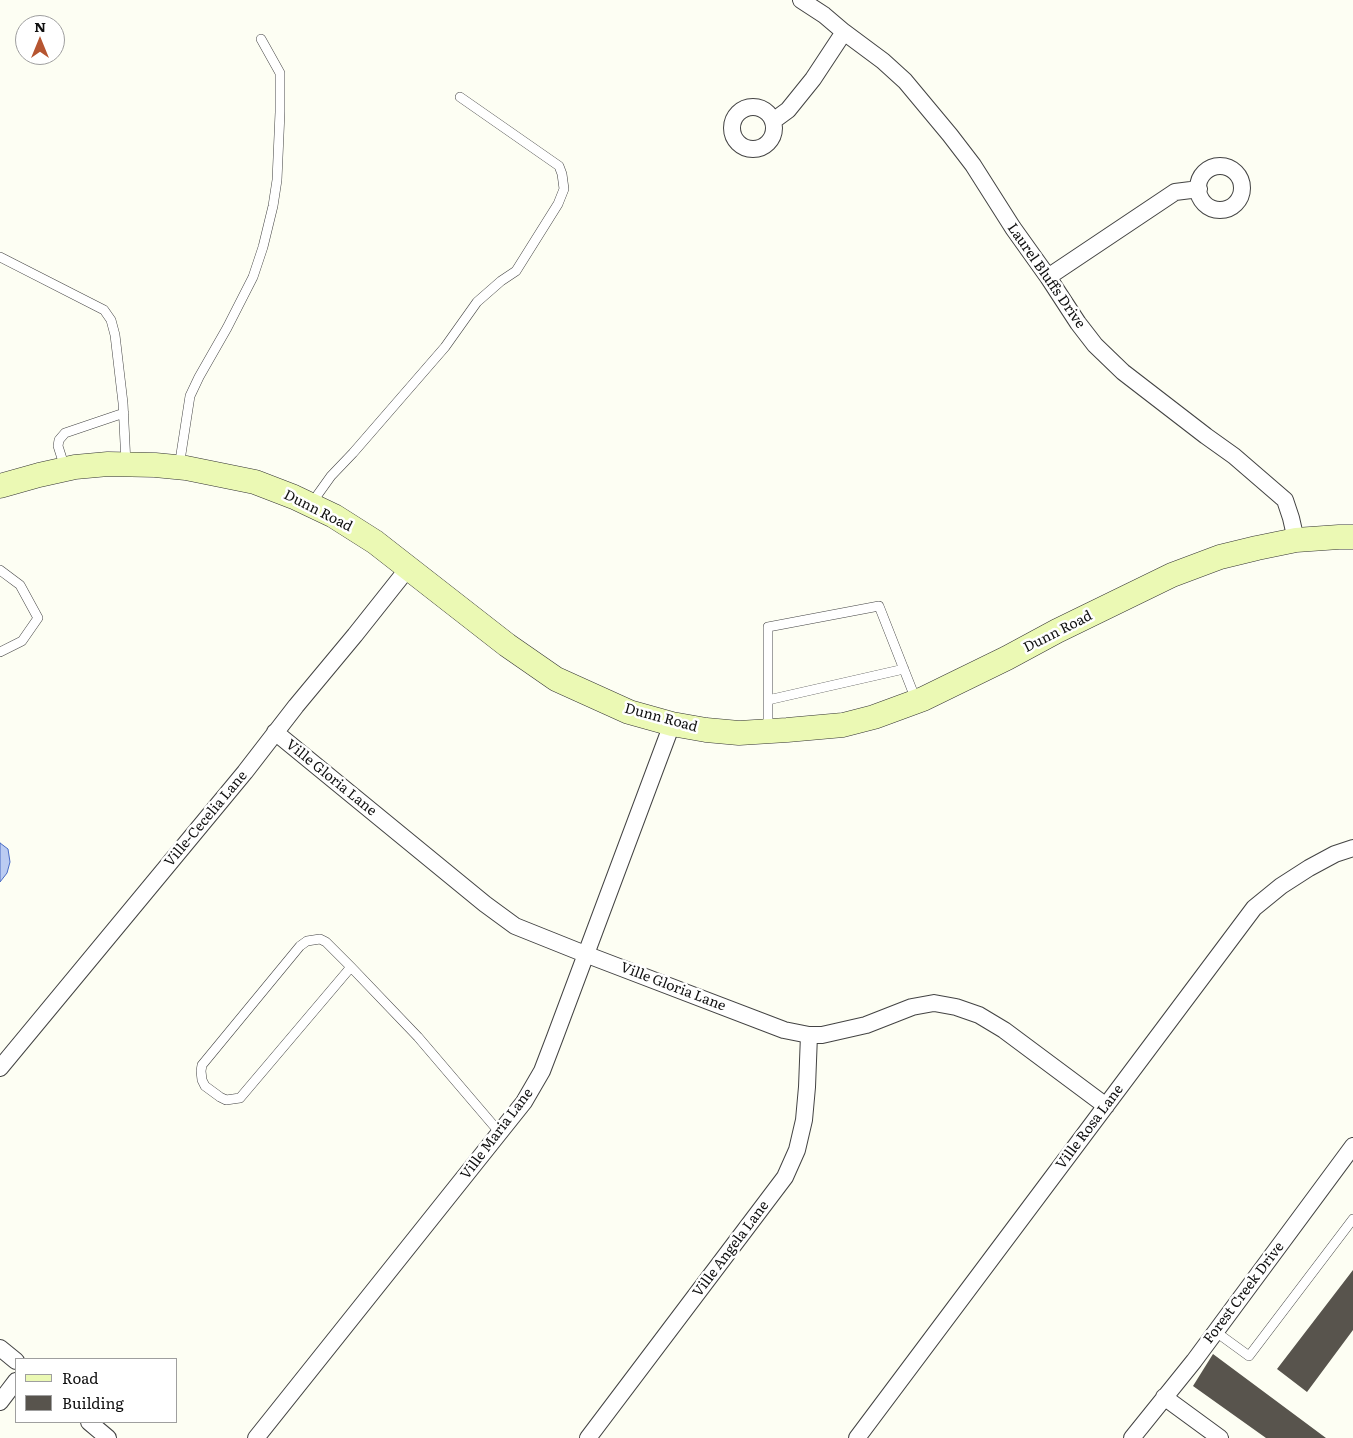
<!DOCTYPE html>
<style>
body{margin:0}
#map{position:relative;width:1353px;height:1438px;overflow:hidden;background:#fdfef3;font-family:Literata,serif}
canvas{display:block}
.legend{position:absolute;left:15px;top:1358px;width:162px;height:65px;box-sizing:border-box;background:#fff;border:1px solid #9f9f9f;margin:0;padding:6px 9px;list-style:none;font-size:15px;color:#101010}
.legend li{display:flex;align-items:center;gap:10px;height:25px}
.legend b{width:25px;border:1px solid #9f9f9f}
.north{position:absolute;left:15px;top:15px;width:50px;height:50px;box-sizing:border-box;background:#fff;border:1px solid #9f9f9f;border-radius:50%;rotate:0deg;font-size:14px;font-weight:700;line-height:20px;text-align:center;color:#101010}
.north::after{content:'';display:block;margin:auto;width:18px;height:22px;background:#b65531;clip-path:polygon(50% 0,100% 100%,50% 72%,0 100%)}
</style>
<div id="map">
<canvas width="1353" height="1438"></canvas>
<ul class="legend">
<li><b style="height:6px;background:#ebf9b4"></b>Road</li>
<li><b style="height:14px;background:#58544d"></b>Building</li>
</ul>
<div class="north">N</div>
</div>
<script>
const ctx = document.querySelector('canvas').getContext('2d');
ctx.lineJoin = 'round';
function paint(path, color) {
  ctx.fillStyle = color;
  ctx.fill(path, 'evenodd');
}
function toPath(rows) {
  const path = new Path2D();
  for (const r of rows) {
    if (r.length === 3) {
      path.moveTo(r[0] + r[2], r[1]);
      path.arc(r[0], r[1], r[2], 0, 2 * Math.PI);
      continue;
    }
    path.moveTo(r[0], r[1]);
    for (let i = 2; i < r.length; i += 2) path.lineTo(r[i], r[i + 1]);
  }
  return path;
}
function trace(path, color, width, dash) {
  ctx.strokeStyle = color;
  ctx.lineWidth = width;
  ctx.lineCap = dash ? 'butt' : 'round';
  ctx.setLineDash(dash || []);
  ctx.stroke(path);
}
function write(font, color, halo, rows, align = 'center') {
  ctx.font = font + ' Literata,serif';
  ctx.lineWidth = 5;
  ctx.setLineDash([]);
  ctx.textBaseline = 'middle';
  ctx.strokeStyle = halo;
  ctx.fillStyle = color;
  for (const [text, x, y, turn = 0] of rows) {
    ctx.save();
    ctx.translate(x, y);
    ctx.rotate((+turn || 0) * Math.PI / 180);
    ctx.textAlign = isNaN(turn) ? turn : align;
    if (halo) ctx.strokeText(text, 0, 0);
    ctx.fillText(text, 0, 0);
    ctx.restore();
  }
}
const water = toPath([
 [0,843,8,849,10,862,7,873,0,882,0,843]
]);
const building = toPath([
 [1353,1270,1353,1330,1307,1392,1277,1369],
 [1213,1354,1326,1438,1266,1438,1193,1386]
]);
const lane = toPath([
 [0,257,104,310,111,320,115,335,123,403,126,464],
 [179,467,190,396,199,377,227,328,253,277,263,247,273,206,277,180,280,112,280,73,261,39],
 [65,468,58,446,59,440,65,433,124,413],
 [311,504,331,476,353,453,445,347,477,302,501,281,516,271,558,204,564,189,562,174,559,166,460,97],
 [0,570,20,585,38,618,22,641,0,652],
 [768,700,904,669],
 [768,731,768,627,879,606,916,700],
 [351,967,240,1098,226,1100,220,1097,205,1086,202,1080,201,1071,202,1065,300,946,307,941,320,939,326,942,351,967,418,1037,500,1133],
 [1216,1332,1249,1356,1353,1219]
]);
const street = toPath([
 [801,0,824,15,844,32,883,61,905,81,950,135,973,165,1013,228,1048,277,1078,323,1095,345,1123,372,1206,436,1234,456,1285,500,1291,518,1296,540],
 [753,128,21],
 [773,121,788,110,813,79,844,32],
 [1220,188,22],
 [1048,277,1175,192,1199,189],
 [275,732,485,904,515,926,585,954,784,1030,809,1035,822,1035,866,1025,912,1007,934,1003,956,1007,979,1015,1004,1030,1106,1106],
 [0,1068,245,772,296,706,355,635,409,567],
 [0,1348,16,1361],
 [1164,1397,1220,1438],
 [0,1402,16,1381],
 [89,1422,108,1438],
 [256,1438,524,1102,542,1071,555,1037,672,724],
 [588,1438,785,1177,797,1150,804,1120,807,1087,809,1035],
 [857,1438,1254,908,1281,886,1309,868,1335,854,1353,848],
 [1132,1438,1194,1361,1353,1146]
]);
const secondary = toPath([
 [0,486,39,475,75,467,108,464,155,465,186,468,255,482,294,497,334,516,375,542,507,645,556,679,629,712,672,724,706,730,739,733,787,730,843,725,874,717,923,699,1007,658,1057,631,1172,575,1220,557,1257,548,1296,540,1339,537,1353,537]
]);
const streetNames = [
 ["Laurel Bluffs Drive",1046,276,55],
 ["Dunn Road",318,511,27],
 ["Dunn Road",1058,632,-27],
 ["Dunn Road",661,718,15],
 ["Ville Gloria Lane",331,778,39],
 ["Ville-Cecelia Lane",206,819,-50],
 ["Ville Gloria Lane",673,987,21],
 ["Ville Rosa Lane",1090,1127,-53],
 ["Ville Maria Lane",497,1134,-53],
 ["Ville Angela Lane",731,1249,-53],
 ["Forest Creek Drive",1244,1293,-53]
];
paint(water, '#bbccf2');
trace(water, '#486bc4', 1);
paint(building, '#58544d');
trace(lane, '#434343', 10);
trace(street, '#434343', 18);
trace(secondary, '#323232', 25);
trace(lane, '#fff', 9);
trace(street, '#fff', 16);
trace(secondary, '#ebf9b4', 24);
write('14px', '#101010', '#fff', streetNames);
</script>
